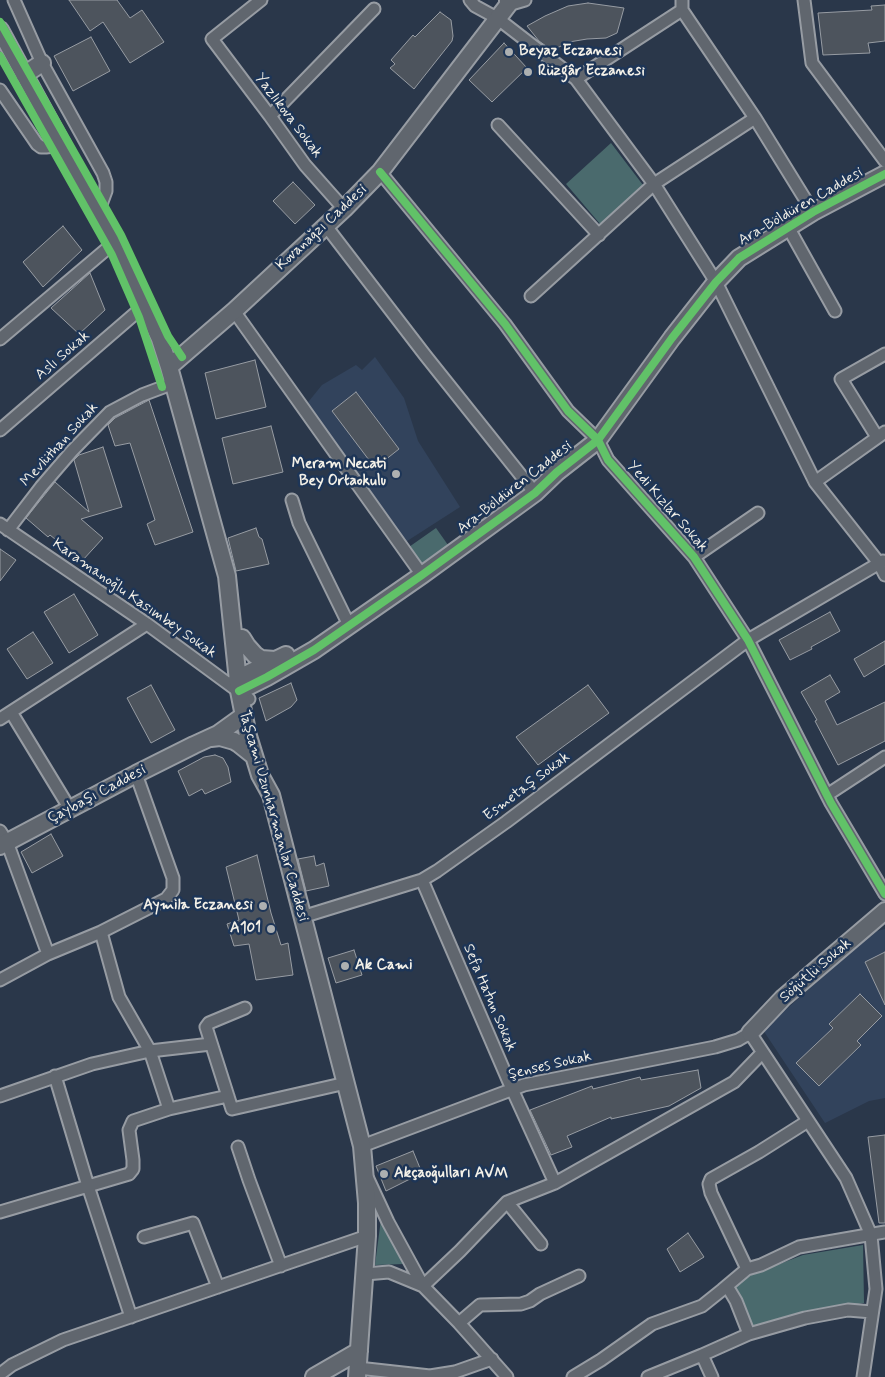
<!DOCTYPE html>
<meta charset="utf-8">
<style>
body{margin:0}
canvas{display:block;background:#2a374a}
</style>
<canvas width="885" height="1377"></canvas>
<script>
const ctx = document.querySelector('canvas').getContext('2d');
ctx.lineJoin = 'round';
function paint(path, color) {
  ctx.fillStyle = color;
  ctx.fill(path, 'evenodd');
}
function toPath(rows) {
  const path = new Path2D();
  for (const r of rows) {
    path.moveTo(r[0], r[1]);
    for (let i = 2; i < r.length; i += 2) path.lineTo(r[i], r[i + 1]);
  }
  return path;
}
function trace(path, color, width, dash) {
  ctx.strokeStyle = color;
  ctx.lineWidth = width;
  ctx.lineCap = dash ? 'butt' : 'round';
  ctx.setLineDash(dash || []);
  ctx.stroke(path);
}
function write(font, color, halo, rows, align = 'center') {
  ctx.font = font + ' Mynerve,sans-serif';
  ctx.lineWidth = 5;
  ctx.setLineDash([]);
  ctx.textBaseline = 'middle';
  ctx.strokeStyle = halo;
  ctx.fillStyle = color;
  for (const [text, x, y, turn = 0] of rows) {
    ctx.save();
    ctx.translate(x, y);
    ctx.rotate((+turn || 0) * Math.PI / 180);
    ctx.textAlign = isNaN(turn) ? turn : align;
    if (halo) ctx.strokeText(text, 0, 0);
    ctx.fillText(text, 0, 0);
    ctx.restore();
  }
}
const built = toPath([
 [375,357,404,398,418,441,460,507,404,543,305,406,322,385,356,365,362,370],
 [885,929,885,1098,869,1101,825,1123,763,1030,873,932]
]);
const green = toPath([
 [611,143,646,189,601,225,566,184],
 [436,528,448,545,421,564,409,547],
 [381,1219,404,1264,375,1265],
 [863,1245,864,1303,791,1316,751,1330,735,1287,751,1275,803,1255]
]);
const building = toPath([
 [69,0,117,0,130,18,142,10,164,42,130,63,103,22,90,31,69,0],
 [588,3,624,8,617,33,606,38,587,39,569,42,557,48,546,46,539,41,527,26,545,16,568,6,588,3],
 [885,5,885,41,868,43,870,53,823,55,818,13,872,10,871,6,885,5],
 [440,12,451,20,453,36,452,41,414,89,390,68,395,64,391,60,413,35,415,37,440,12],
 [91,37,110,71,73,91,54,56,91,37],
 [504,43,527,68,492,102,469,80,504,43],
 [293,182,315,205,295,224,273,201,293,182],
 [63,226,82,250,43,287,23,262,63,226],
 [90,273,105,310,79,334,51,308,90,273],
 [255,360,266,407,216,419,205,373,255,360],
 [356,392,399,449,375,468,332,411,356,392],
 [149,400,193,532,155,545,147,524,155,520,130,443,115,446,108,425,115,418,149,400],
 [271,426,283,472,233,484,222,438,271,426],
 [103,447,122,507,81,519,103,538,82,561,50,535,48,537,26,518,55,482,89,512,74,460,79,455,103,447],
 [256,528,259,537,262,539,269,564,236,571,228,538,256,528],
 [0,549,16,560,0,581,0,549],
 [74,594,98,635,69,653,44,612,74,594],
 [830,612,840,631,811,647,812,649,790,660,779,640,830,612],
 [33,632,53,663,27,679,7,649,33,632],
 [885,641,885,664,864,677,854,659,885,641],
 [830,675,840,692,825,701,837,725,885,702,885,741,838,765,815,721,817,720,801,692,830,675],
 [291,683,297,700,291,707,266,721,259,698,291,683],
 [151,685,175,730,151,743,127,698,151,685],
 [588,685,609,713,538,765,516,737,588,685],
 [215,755,223,758,228,767,231,782,205,794,202,789,189,796,178,771,204,757,215,755],
 [51,834,63,856,32,873,21,852,51,834],
 [257,855,271,913,281,945,288,943,293,975,256,980,249,944,234,946,227,924,239,920,226,867,257,855],
 [314,856,316,866,324,863,329,886,306,891,298,859,314,856],
 [354,950,362,975,336,983,328,958,354,950],
 [885,952,885,1005,865,962,885,952],
 [860,994,882,1016,857,1041,861,1045,819,1086,796,1063,833,1028,829,1024,860,994],
 [698,1070,701,1088,669,1106,611,1119,611,1117,567,1136,572,1147,551,1155,530,1110,592,1086,593,1089,640,1077,641,1080,698,1070],
 [885,1135,885,1223,879,1223,868,1137,885,1135],
 [413,1151,422,1173,386,1191,376,1166,413,1151],
 [688,1233,704,1257,680,1272,667,1249,688,1233]
]);
const street = toPath([
 [14,0,42,63,103,173,106,182,106,191,99,210],
 [261,0,212,39,270,116,305,165,344,209],
 [470,0,475,6,497,18,576,79,654,184,716,282,815,482,879,563,885,575],
 [682,0,682,10,755,118,813,212],
 [804,0,812,63,885,161],
 [508,5,525,0],
 [576,79,682,10],
 [0,90,37,144,41,147,46,147,63,145],
 [270,116,374,9],
 [498,125,599,235],
 [380,172,505,324,568,411,598,440,608,460,694,557,748,640,831,803,885,894],
 [326,226,425,355,535,493],
 [788,227,835,311],
 [531,296,654,184,755,118],
 [234,311,422,575],
 [0,339,115,242],
 [0,430,145,305],
 [877,437,841,379,885,354],
 [815,482,885,432],
 [292,500,299,523,349,625],
 [0,524,147,624,249,699],
 [8,530,41,487,72,451,110,412,142,395,174,383],
 [694,557,758,513],
 [11,712,70,809],
 [0,719,147,624],
 [827,795,885,757],
 [0,831,7,842,48,954],
 [422,880,512,1089,555,1183],
 [302,917,422,880,437,871,506,822,748,640,883,561],
 [101,932,119,997,150,1051,169,1109,228,1096],
 [0,980,48,954,101,932,166,899,173,890,173,878,136,774],
 [245,1008,209,1023,206,1027,232,1109,346,1083],
 [55,1076,88,1186,131,1317],
 [0,1096,92,1064,150,1051,211,1044],
 [362,1146,524,1085,715,1047,738,1040,750,1033,846,1178,871,1235,876,1289,863,1377],
 [238,1147,249,1180,281,1266],
 [368,1179,388,1222,423,1286,459,1323,507,1377],
 [507,1202,541,1244],
 [0,1212,129,1174,133,1169,133,1160,129,1130,133,1121,169,1109],
 [144,1237,193,1223,218,1287],
 [747,1269,711,1193,709,1184,711,1179,759,1152,808,1121],
 [365,1274,389,1272,423,1286,460,1251,507,1202,555,1183,734,1082,762,1053],
 [727,1286,736,1301,749,1334],
 [459,1323,480,1305,521,1304,530,1301,540,1294,579,1276],
 [702,1355,712,1377],
 [358,1368,430,1376,455,1372,492,1359],
 [0,1374,12,1365,63,1340,367,1236],
 [573,1377,601,1360,652,1324,702,1306,722,1290,747,1269,761,1265,799,1247,885,1232],
 [648,1377,702,1355,749,1334,805,1318,848,1310,872,1312]
]);
const secondary = toPath([
 [0,30,115,242,160,339,169,367,227,576,239,691,248,736,260,775,271,795,362,1146,367,1203,367,1236,357,1377],
 [24,75,42,63],
 [169,367,234,311,344,209,380,172,508,5,508,0],
 [242,638,247,646,255,655,261,659,275,660],
 [237,679,286,655],
 [239,691,267,677,314,650,422,575,535,493,557,472,598,440,672,338,716,282,739,258,813,212,885,174],
 [211,738,220,737,234,741,239,744,254,756],
 [0,846,136,774,194,745,218,734,243,716],
 [750,1033,783,998,885,911],
 [314,1377,359,1351]
]);
const cycleway = toPath([
 [0,22,121,235,168,336,182,357],
 [0,56,112,255,139,317,162,387],
 [380,172,505,324,568,411,598,440,608,460,694,557,748,640,831,803,885,894],
 [239,691,267,677,314,650,422,575,535,493,557,472,598,440,672,338,716,282,739,258,813,212,885,174]
]);
const markers = [
 [509,52,5,"#adb0b1"],
 [528,72,5,"#adb0b1"],
 [396,474,5,"#adb0b1"],
 [263,906,5,"#adb0b1"],
 [271,929,5,"#adb0b1"],
 [345,966,5,"#adb0b1"],
 [384,1174,5,"#adb0b1"]
];
const poiNames = [
 ["Beyaz Eczanesi",519,52],
 ["Rüzgâr Eczanesi",538,72],
 ["Meram Necati",386,465,"right"],
 ["Bey Ortaokulu",386,482,"right"],
 ["Aymila Eczanesi",253,906,"right"],
 ["A101",261,929,"right"],
 ["Ak Cami",355,966],
 ["Akçaoğulları AVM",394,1174]
];
const streetNames = [
 ["Yazlıkova Sokak",288,116,53],
 ["Ara-Böldüren Caddesi",801,207,-30],
 ["Kovanağzı Caddesi",322,228,-43],
 ["Aslı Sokak",63,356,-41],
 ["Mevlüthan Sokak",60,445,-48],
 ["Ara-Böldüren Caddesi",515,488,-38],
 ["Yedi Kızlar Sokak",667,507,49],
 ["Karamanoğlu Kasımbey Sokak",134,599,35],
 ["Esmetaş Sokak",527,787,-37],
 ["Çaybaşı Caddesi",97,795,-28],
 ["Taşcami Uzunharmanlar Caddesi",273,816,74],
 ["Söğütlü Sokak",816,971,-41],
 ["Sefa Hatun Sokak",489,998,67],
 ["Şenses Sokak",550,1066,-13]
];
paint(built, '#32435c');
paint(green, '#4a6a6d');
paint(building, '#4d545d');
trace(building, '#979ca3', 1);
trace(street, '#979ca3', 15);
trace(secondary, '#979ca3', 20);
trace(street, '#60666e', 11);
trace(secondary, '#60666e', 16);
trace(cycleway, '#61c268', 8);
for (const [x, y, r, color] of markers) {
  const dot = new Path2D();
  dot.arc(x, y, r, 0, 2 * Math.PI);
  ctx.fillStyle = color;
  ctx.fill(dot);
  trace(dot, '#1d3557', 2);
}
write('bold 15px', '#f4f1e8', '#1d3557', poiNames, 'left');
write('15px', '#f4f1e8', '#1d3557', streetNames);
</script>
